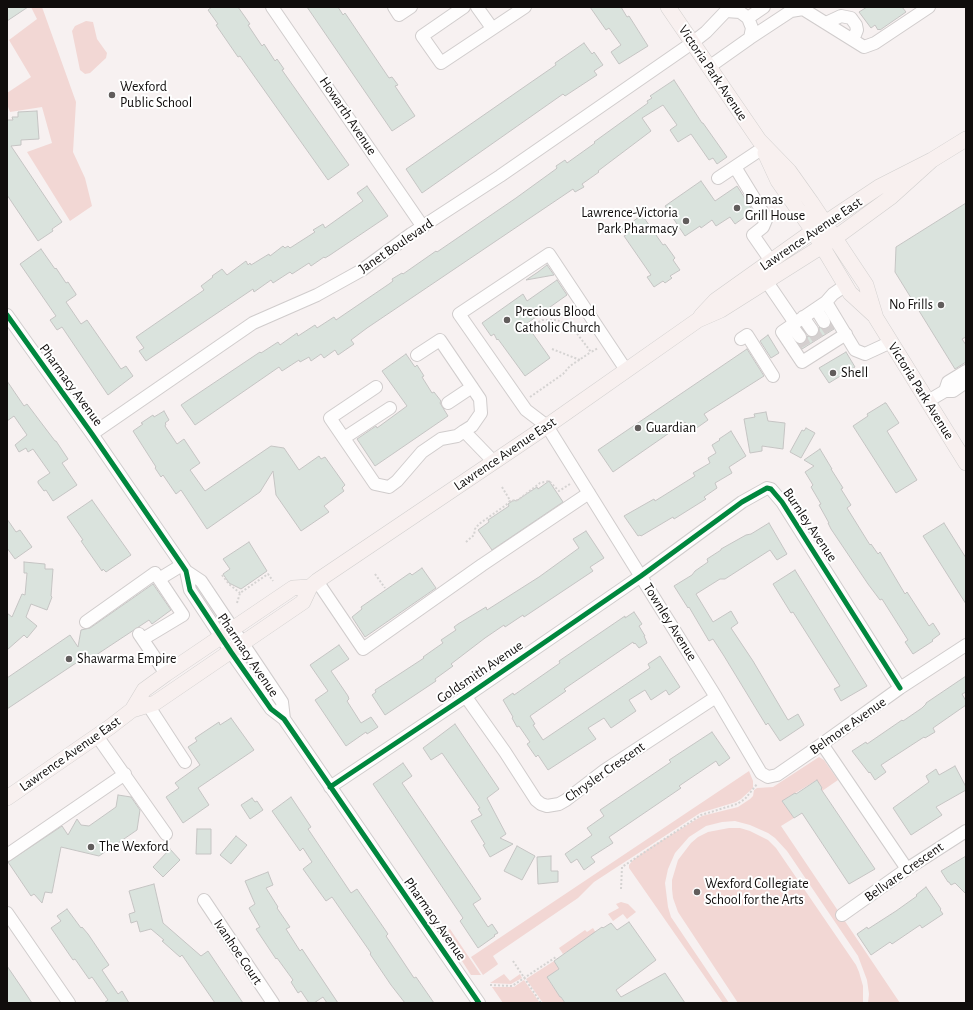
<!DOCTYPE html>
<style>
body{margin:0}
#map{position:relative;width:973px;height:1010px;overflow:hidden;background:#f7f1f1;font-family:"Alegreya Sans",sans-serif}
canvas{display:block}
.frame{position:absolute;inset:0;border:8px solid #100d0c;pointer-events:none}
</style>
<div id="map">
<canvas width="973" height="1010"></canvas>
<div class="frame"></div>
</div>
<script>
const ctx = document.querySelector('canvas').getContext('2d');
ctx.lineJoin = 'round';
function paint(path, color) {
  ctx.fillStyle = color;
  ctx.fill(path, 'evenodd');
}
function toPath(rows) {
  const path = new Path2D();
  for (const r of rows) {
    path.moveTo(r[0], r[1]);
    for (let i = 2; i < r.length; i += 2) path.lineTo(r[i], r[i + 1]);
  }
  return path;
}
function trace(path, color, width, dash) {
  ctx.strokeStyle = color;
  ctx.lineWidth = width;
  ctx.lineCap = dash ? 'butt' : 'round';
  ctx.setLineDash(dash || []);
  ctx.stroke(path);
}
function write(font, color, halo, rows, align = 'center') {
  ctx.font = font + ' "Alegreya Sans",sans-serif';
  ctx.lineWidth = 4;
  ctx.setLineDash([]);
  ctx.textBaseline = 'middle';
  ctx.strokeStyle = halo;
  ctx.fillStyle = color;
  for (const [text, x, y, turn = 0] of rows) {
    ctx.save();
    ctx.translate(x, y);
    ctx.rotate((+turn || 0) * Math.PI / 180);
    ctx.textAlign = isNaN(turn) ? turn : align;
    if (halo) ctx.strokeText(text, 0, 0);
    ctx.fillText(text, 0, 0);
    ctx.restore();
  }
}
const green = toPath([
 [31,7,42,7,76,102,73,152,85,178,92,206,70,221,27,152,52,143,42,107,10,112,7,104,7,93,31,77,9,40,37,19],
 [86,21,93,22,97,39,107,53,106,58,90,73,85,74,80,70,72,31,75,26],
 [819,757,824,760,838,780,822,791,821,789,822,788,817,780,782,801,794,818,781,826,900,1003,868,1003,869,994,867,980,858,956,787,851,775,838,768,833,750,825,735,821,722,822,706,826,689,837,675,853,668,869,665,883,668,907,671,917,729,1003,723,1003,629,868,629,865,633,860,651,847,692,822,702,816,738,807,750,799,753,796,754,790,757,788,773,787],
 [749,771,753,781,753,788,741,799,736,802,700,813,594,882,578,898,493,956,498,964,497,965,483,975,471,957],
 [729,828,740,828,750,831,768,840,776,848,856,965,859,972,863,986,863,1003,738,1003,678,912,673,898,672,889,672,880,678,860,691,843,698,837,708,832],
 [621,902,628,904,636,912,627,919,623,914,613,921,608,914,619,908,616,904],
 [593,928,596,933,563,954,559,948,585,930,587,932],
 [450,929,481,975,471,975,444,933],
 [554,961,559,969,548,977,549,981,565,1003,543,1003,526,979],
 [504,974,510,981,520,974,522,978,511,984,490,983],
 [524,980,540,1003,503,1003,492,987,514,987]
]);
const building = toPath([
 [7,7,28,7,7,21,7,7],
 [212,7,238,7,250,24,248,25,262,46,264,44,275,61,277,59,284,69,282,70,349,165,328,180,240,56,238,57,216,25,218,24,208,10,212,7],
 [307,7,338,7,343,15,345,13,389,78,392,77,398,85,395,86,415,116,392,131,307,7],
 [590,7,621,7,627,17,629,16,648,46,619,64,611,52,621,45,609,28,606,30,590,7],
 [867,7,902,7,906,12,880,30,879,29,878,30,875,25,871,28,859,12,867,7],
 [584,43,592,54,594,52,603,65,594,71,597,75,565,96,563,94,422,193,406,169,527,85,556,65,555,63,584,43],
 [674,80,702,123,703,123,727,157,717,164,713,158,709,160,691,134,678,142,670,130,677,125,663,105,642,118,651,131,598,171,599,172,582,184,584,187,575,192,573,189,367,328,351,340,354,344,338,355,335,350,324,358,321,354,311,361,309,357,300,362,299,360,282,371,279,367,195,425,181,405,260,352,261,353,278,342,280,345,297,333,298,336,315,325,317,328,334,317,336,320,389,284,393,281,392,279,402,273,403,274,436,251,437,252,516,198,556,169,557,168,556,166,565,160,567,163,595,143,594,142,648,103,647,101,652,98,650,96,674,80],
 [37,111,39,139,21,140,21,145,11,146,62,222,52,229,53,231,38,241,7,195,7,120,13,120,12,117,18,117,18,112,37,111],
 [701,181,715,201,737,186,753,211,735,224,730,217,716,226,712,220,701,228,700,226,685,236,665,206,701,181],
 [367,186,388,216,330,255,325,258,324,257,311,266,309,263,292,274,290,272,273,283,271,280,254,292,253,289,146,361,139,351,144,348,136,337,204,290,201,286,213,277,212,276,222,269,227,275,246,261,248,265,250,263,251,265,269,254,270,256,283,246,285,248,288,246,290,248,315,232,313,230,323,224,325,228,363,201,357,193,367,186],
 [966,203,966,337,962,339,966,345,966,362,955,369,895,272,896,247,966,203],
 [642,215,663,245,665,244,675,258,673,260,680,270,670,276,672,278,665,283,663,281,654,287,647,277,651,275,624,236,626,235,622,229,628,223,629,224,642,215],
 [41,249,55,269,56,268,66,283,68,282,76,294,76,295,66,302,81,324,87,320,121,369,126,366,133,376,108,395,62,327,57,330,50,320,56,316,20,264,41,249],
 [547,265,554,275,526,280,538,272,547,265],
 [557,280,567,295,526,324,550,358,525,376,498,339,497,340,494,334,491,336,482,323,523,294,527,301,557,280],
 [831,325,834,329,802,349,799,344,805,343,807,340,807,336,812,337,816,336,819,333,819,327,825,329,831,325],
 [768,335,779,353,771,358,760,341,768,335],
 [747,349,764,376,704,414,708,420,691,432,685,422,613,472,598,450,747,349],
 [846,352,855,367,829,383,819,368,846,352],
 [406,354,415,367,417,365,424,376,422,377,432,393,434,392,441,401,440,403,448,416,375,466,357,439,376,426,377,428,407,406,382,371,406,354],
 [7,381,24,406,27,404,55,441,56,441,68,459,62,463,77,485,53,501,46,490,44,491,38,483,38,481,50,473,33,449,28,452,26,448,19,452,15,445,27,435,14,416,7,421,7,381],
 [885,403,886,403,899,423,887,431,917,480,896,493,853,426,868,416,867,414,885,403],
 [164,411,169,420,165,423,166,424,165,426,177,444,184,439,200,463,190,470,205,491,271,446,284,448,299,470,319,456,321,459,325,457,345,485,342,488,344,491,324,506,329,512,301,531,276,495,273,471,260,492,207,529,181,490,176,494,163,475,161,477,155,468,156,467,133,431,143,424,141,423,153,415,154,417,164,411],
 [766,412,768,421,785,423,783,449,762,446,762,451,750,453,744,419,755,417,754,414,766,412],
 [806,428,815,433,801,458,790,452,802,430,804,431,806,428],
 [731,431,746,456,729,467,732,473,715,483,717,488,704,497,706,499,674,519,673,517,641,536,640,535,638,536,624,516,654,499,655,501,695,476,693,473,710,463,708,458,716,453,712,445,720,440,719,439,731,431],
 [820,449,832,469,831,469,843,488,841,489,851,505,847,508,870,545,871,544,878,554,880,552,905,594,907,592,929,626,933,623,940,634,932,640,933,641,913,654,905,642,908,640,882,599,880,600,868,584,831,529,828,523,829,523,819,505,821,504,811,487,813,485,805,472,814,466,804,460,820,449],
 [549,481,563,502,492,550,478,530,489,522,488,520,509,506,508,504,514,500,516,501,537,487,538,489,549,481],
 [92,500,131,555,106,572,103,569,102,571,81,541,83,540,67,517,92,500],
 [7,519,16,532,20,530,32,547,15,559,7,548,7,519],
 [769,523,787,554,777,560,770,550,725,579,720,579,696,594,713,622,731,611,738,623,731,628,753,661,788,720,798,714,804,725,780,741,768,723,766,725,724,656,713,639,709,641,689,607,688,608,674,586,692,575,695,571,708,562,707,559,721,550,721,549,746,535,751,534,769,523],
 [944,523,966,558,966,604,923,536,944,523],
 [586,531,604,558,590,567,593,571,524,617,523,615,505,627,504,625,485,638,451,664,453,666,435,679,436,681,385,715,372,695,376,692,375,690,424,658,423,657,443,643,441,640,456,630,454,627,458,624,486,607,487,610,539,577,579,548,573,539,586,531],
 [249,542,267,571,241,589,229,583,223,574,230,569,223,559,249,542],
 [24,562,45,564,45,569,53,569,51,596,52,597,47,610,31,604,26,617,37,626,27,638,24,635,7,650,7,613,12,617,22,594,25,595,27,573,24,573,24,562],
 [422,568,436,588,365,637,352,617,362,609,361,607,410,573,412,575,422,568],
 [795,570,867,686,841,701,834,689,840,686,807,634,793,612,791,613,773,584,795,570],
 [153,584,171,610,152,624,149,620,87,661,85,657,7,709,7,678,70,635,78,647,81,630,90,628,153,584],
 [634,612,642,624,639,626,645,636,644,636,647,643,639,648,635,643,634,644,633,642,564,689,566,691,530,716,535,724,533,725,543,740,650,668,648,664,660,656,680,687,669,695,666,690,651,700,645,690,629,700,636,711,611,728,604,718,588,728,596,739,548,770,538,755,536,757,527,744,530,742,519,726,517,727,512,718,513,717,503,700,513,693,514,695,560,663,559,661,625,616,625,618,634,612],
 [339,645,349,659,331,671,348,696,349,699,347,701,361,723,371,717,378,727,367,734,366,732,346,746,315,700,328,691,310,665,339,645],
 [966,676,966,692,962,694,966,701,966,705,933,728,935,732,925,738,924,737,881,765,886,772,875,780,870,772,869,773,852,751,866,742,867,744,902,720,903,721,922,708,926,704,926,703,966,676],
 [231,718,254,750,198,788,209,805,183,823,166,797,179,788,175,783,200,765,188,747,197,741,195,738,219,722,220,725,231,718],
 [455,724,499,789,487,798,506,834,500,838,513,844,490,857,483,845,485,844,471,821,482,815,478,809,480,808,442,753,431,760,423,748,455,724],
 [712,732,730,758,719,766,716,761,679,786,681,788,609,837,613,843,591,857,595,862,584,870,577,859,571,863,565,854,592,835,587,828,604,816,600,810,671,762,669,760,712,732],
 [403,763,412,776,402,783,481,899,473,904,488,927,492,924,498,933,494,935,495,936,478,948,460,921,463,918,373,784,403,763],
 [955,766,966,787,966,790,936,807,942,815,911,835,893,808,929,782,926,776,936,769,939,775,955,766],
 [817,780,822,788,821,789,875,869,849,884,802,813,794,818,782,801,795,793,796,794,817,780],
 [118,795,131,797,140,810,137,830,99,856,61,847,52,893,45,892,42,903,34,894,31,896,8,862,62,826,68,835,77,819,81,825,89,826,116,807,118,795],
 [291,797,311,827,308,829,351,893,357,889,388,934,386,936,414,978,416,977,434,1003,405,1003,391,985,370,954,371,953,332,897,326,901,303,869,312,862,303,848,300,851,272,811,291,797],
 [252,798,255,802,257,801,263,810,250,819,241,805,252,798],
 [197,829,211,829,211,854,196,854,197,829],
 [236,836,247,845,231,864,220,855,236,836],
 [517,846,535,856,522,880,504,871,517,846],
 [170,849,180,860,163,877,153,867,170,849],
 [551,856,551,871,558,871,558,882,538,884,537,857,551,856],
 [966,856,966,894,955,883,951,885,949,882,948,882,941,871,966,856],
 [268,872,273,885,266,888,278,907,277,908,290,927,286,929,300,951,302,949,338,1003,327,1003,323,997,314,1003,309,1003,301,991,298,993,291,982,293,980,277,958,276,959,256,929,260,927,249,908,255,904,245,881,268,872],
 [154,884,163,923,201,956,208,951,243,1003,215,1003,182,955,180,957,162,941,164,940,151,929,140,932,137,921,131,923,129,914,135,912,129,891,154,884],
 [926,887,941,909,940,910,943,914,922,928,920,925,892,944,890,942,871,955,857,934,867,927,868,929,896,911,917,896,916,895,926,887],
 [67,909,81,928,82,927,88,934,109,965,102,970,118,994,122,991,129,1003,104,1003,108,1000,92,977,89,979,75,959,73,960,51,928,61,921,57,916,67,909],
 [629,922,656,960,616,990,621,997,665,973,685,1003,565,1003,561,997,560,997,547,977,559,969,554,961,602,927,603,928,611,923,617,930,629,922],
 [7,966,22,988,32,1003,7,1003,7,966]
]);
const minorTunnel = toPath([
 [824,322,830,331],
 [812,330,818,339],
 [800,337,805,346]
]);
const path = toPath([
 [528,328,542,320,557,320,572,327,591,352,598,348],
 [552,349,580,360],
 [530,397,563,374,570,366,591,352],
 [502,487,511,502],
 [466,542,474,535,475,529,479,524,506,505,510,501,518,500,540,483,549,481,559,491,570,484],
 [375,574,385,588],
 [222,575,229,584,240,593],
 [237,603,240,593,268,574,273,581],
 [621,889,622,867,701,815,737,804,745,799,757,784],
 [513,961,541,1003],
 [490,985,512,986,556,957]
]);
const minor = toPath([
 [272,7,423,227],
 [394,7,399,15,411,7],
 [464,7,422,36,441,63,525,7],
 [477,7,492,28],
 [748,18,764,7],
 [826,23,841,16,851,18,856,25,857,30,853,40],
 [750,38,791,11,803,9,864,47,875,43,929,7],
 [735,167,765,216,766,220,763,227,753,235,771,261],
 [718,178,763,148],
 [767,282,795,323,826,302,833,294,846,285],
 [826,302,855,350,865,354,891,342],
 [816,309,824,322],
 [7,315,92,434,182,565,186,571,190,590,231,652,271,709,284,719,479,1003],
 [803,317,812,330],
 [795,323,782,332,802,362,846,334],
 [791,325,800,337],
 [741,339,747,335,773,376],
 [626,370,549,254,459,314,526,410,547,426,716,697,761,773,768,777,777,775,822,744,900,688,966,645],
 [376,387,330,418,375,484,389,487,397,481,422,452,441,439,457,436,464,431,472,426,481,413,480,399,440,340,417,355],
 [945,391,948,382,966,371],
 [928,401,945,391,953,391,966,382],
 [448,403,472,387],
 [464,431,494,462],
 [92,434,253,323,317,295,362,270,411,234,500,176,692,43,706,32,726,11,740,12,748,18,752,28,750,38,709,67],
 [344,438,390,408],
 [186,571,201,581,282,702,284,719],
 [159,579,182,565],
 [317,581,363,649,482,565,589,493],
 [86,622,155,573,183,615,143,639],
 [139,634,166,674],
 [466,697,505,752,536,800,541,804,547,806,559,804,566,800,605,770,716,697],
 [148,705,185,762],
 [97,736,166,834],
 [822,744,907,869],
 [330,787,468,695,641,576,742,502,767,488,771,489,782,502,900,688],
 [7,855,125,774],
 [204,900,273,1003],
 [7,913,69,1003],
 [842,915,907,869,966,831]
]);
const major = toPath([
 [668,7,759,140,789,171,811,202,846,255,866,285,876,318,966,463],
 [765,153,778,181,813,231,850,293,875,316],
 [701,316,716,300,813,231,879,187,932,160,966,139],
 [132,710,144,690,166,674,293,588,310,587],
 [7,798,110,727,132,710,155,703,303,602,310,587,317,581,547,426,698,320,721,310,835,238,891,197,932,160]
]);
const cycleway = toPath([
 [7,315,92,434,182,565,186,571,190,590,231,652,271,709,284,719,479,1003],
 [330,787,468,695,641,576,742,502,767,488,771,489,782,502,900,688]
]);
const markers = [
 [112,95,4,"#615d5c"],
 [737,208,4,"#615d5c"],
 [686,221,4,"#615d5c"],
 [941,305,4,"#615d5c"],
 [507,320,4,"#615d5c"],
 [833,373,4,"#615d5c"],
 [638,428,4,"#615d5c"],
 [69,659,4,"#615d5c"],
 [91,847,4,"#615d5c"],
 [697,892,4,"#615d5c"]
];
const streetNames = [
 ["Victoria Park Avenue",713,73,56],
 ["Howarth Avenue",348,116,56],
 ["Lawrence Avenue East",811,234,-34],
 ["Janet Boulevard",396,246,-34],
 ["Pharmacy Avenue",71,385,54],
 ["Victoria Park Avenue",921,391,58],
 ["Lawrence Avenue East",505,454,-34],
 ["Burnley Avenue",810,525,56],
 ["Townley Avenue",670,622,58],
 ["Pharmacy Avenue",248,655,56],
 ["Goldsmith Avenue",480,672,-34],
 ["Belmore Avenue",848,726,-35],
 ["Lawrence Avenue East",70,754,-35],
 ["Chrysler Crescent",605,772,-35],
 ["Bellvare Crescent",904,872,-35],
 ["Pharmacy Avenue",435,919,55],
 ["Ivanhoe Court",238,952,56]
];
const poiNames = [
 ["Wexford",120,87],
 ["Public School",120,103],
 ["Damas",745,200],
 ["Grill House",745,216],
 ["Lawrence-Victoria",678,213,"right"],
 ["Park Pharmacy",678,229,"right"],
 ["No Frills",933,305,"right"],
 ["Precious Blood",515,312],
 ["Catholic Church",515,328],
 ["Shell",841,373],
 ["Guardian",646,428],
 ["Shawarma Empire",77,659],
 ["The Wexford",99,847],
 ["Wexford Collegiate",705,884],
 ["School for the Arts",705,900]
];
paint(green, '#f2d7d4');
paint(building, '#dae3dd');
trace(building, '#c5c4c3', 1);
trace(minorTunnel, '#d4cfcf', 12, [12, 6]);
trace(minor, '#d0cccc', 14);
trace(major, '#d1cfce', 16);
trace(path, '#d5d3d2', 2, [2, 2]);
trace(minor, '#fefdfd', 12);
trace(major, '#f8f0ef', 15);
trace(cycleway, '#00873e', 5);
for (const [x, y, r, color] of markers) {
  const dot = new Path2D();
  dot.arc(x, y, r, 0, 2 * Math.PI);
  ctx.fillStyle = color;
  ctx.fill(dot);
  trace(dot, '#fff', 1.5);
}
write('14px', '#100d0c', '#fff', streetNames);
write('14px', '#100d0c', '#fff', poiNames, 'left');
</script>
